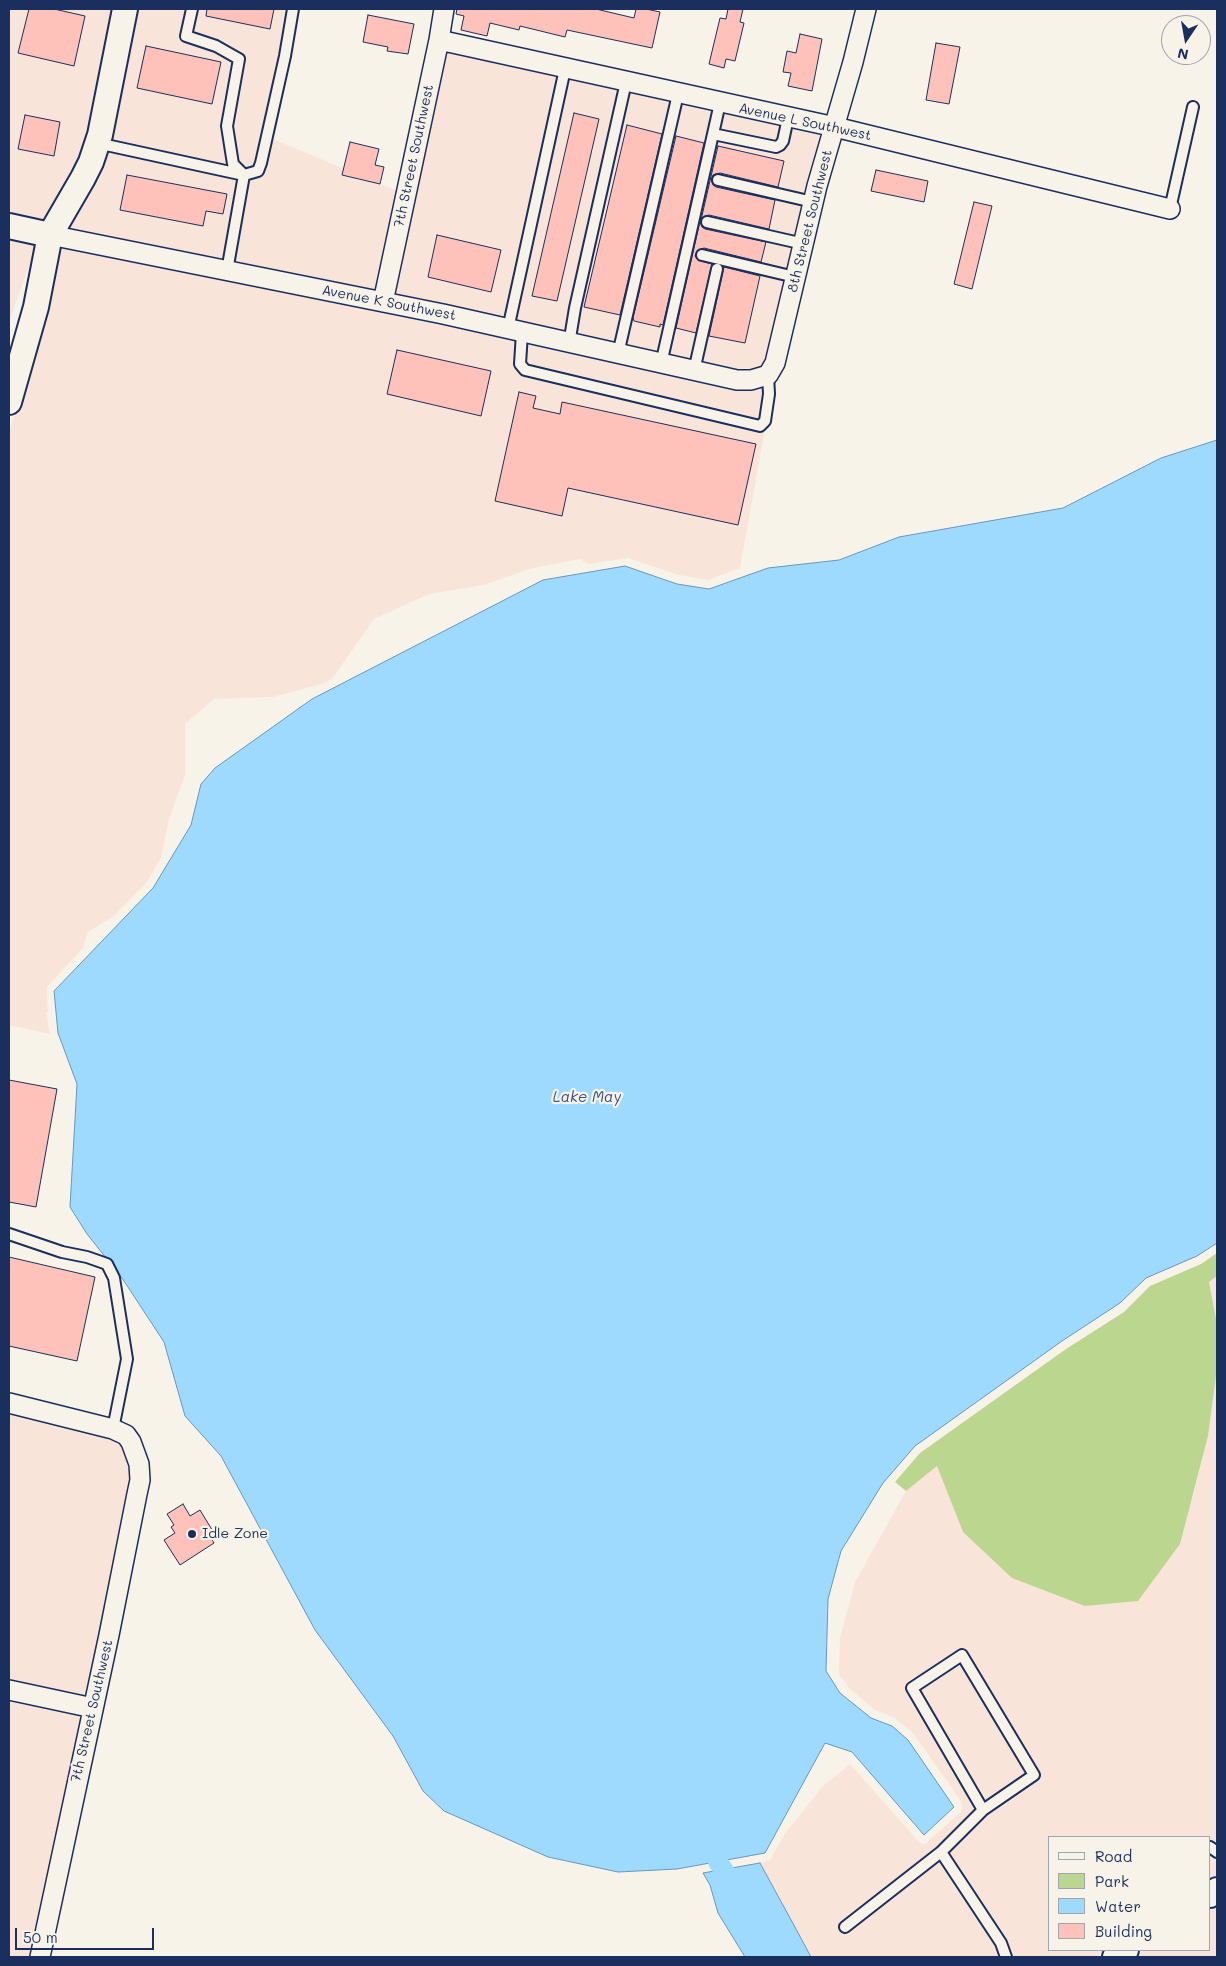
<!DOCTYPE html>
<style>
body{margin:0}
#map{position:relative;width:1226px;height:1966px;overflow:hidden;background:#f7f3e8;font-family:Mali,sans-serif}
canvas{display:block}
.frame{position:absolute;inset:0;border:10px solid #1b2f5e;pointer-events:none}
.legend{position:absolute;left:1048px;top:1836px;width:162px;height:115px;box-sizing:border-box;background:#f7f3e8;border:1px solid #9fa5b1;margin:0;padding:6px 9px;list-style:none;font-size:15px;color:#1b2f5e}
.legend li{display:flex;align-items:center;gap:10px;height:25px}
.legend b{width:25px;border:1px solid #9fa5b1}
.north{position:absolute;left:1161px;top:15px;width:50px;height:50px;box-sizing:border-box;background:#f7f3e8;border:1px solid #9fa5b1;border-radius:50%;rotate:192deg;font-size:14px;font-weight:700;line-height:20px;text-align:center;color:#1b2f5e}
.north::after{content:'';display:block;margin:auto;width:18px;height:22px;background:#1b2f5e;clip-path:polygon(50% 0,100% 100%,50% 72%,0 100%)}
.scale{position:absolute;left:15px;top:1928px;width:139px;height:22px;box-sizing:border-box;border:2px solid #1b2f5e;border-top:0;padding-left:6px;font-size:15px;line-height:18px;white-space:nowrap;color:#1b2f5e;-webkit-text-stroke:4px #f7f3e8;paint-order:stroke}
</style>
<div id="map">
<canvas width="1226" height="1966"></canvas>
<div class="frame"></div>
<ul class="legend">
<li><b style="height:6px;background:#f7f3e8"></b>Road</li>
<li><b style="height:14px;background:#bbd78f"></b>Park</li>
<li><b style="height:14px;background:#9ddafe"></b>Water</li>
<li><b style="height:14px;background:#fec2bb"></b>Building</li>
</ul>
<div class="north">N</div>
<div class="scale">50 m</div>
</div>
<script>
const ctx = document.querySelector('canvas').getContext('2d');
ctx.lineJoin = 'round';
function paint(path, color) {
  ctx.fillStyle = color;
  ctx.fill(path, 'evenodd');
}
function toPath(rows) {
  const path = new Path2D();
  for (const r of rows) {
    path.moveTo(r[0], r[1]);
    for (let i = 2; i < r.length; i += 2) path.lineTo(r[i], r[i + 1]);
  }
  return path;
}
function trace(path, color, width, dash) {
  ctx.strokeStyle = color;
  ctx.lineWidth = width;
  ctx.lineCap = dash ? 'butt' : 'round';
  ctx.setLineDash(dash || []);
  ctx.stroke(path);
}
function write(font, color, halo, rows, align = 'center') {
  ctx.font = font + ' Mali,sans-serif';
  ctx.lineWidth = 4.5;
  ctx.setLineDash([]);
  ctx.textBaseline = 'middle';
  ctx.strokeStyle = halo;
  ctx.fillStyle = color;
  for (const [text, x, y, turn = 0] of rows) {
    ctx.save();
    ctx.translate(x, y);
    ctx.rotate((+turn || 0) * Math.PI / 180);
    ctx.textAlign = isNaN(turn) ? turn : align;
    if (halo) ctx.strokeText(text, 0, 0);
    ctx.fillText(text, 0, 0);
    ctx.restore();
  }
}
const built = toPath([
 [9,9,116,9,91,132,82,158,46,223,9,215],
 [135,9,292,9,266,136,397,191,376,290,66,227],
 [446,52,822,136,808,183,782,297,766,360,763,365,750,370,740,370,395,294],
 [9,237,38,243,36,255,30,263,9,322],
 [57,247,441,325,735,391,751,391,773,384,740,568,708,580,679,575,628,558,588,564,580,559,529,569,484,585,429,594,374,619,332,679,322,684,272,697,214,699,185,724,185,775,169,819,161,858,147,882,114,916,88,932,83,948,47,987,48,1012,46,1012,50,1034,9,1025,9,432,21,394],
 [1217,1276,1217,1324,1209,1282],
 [1217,1369,1217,1878,1210,1882,1210,1837,1050,1837,1050,1950,1107,1950,1096,1957,811,1957,760,1863,770,1860,784,1835,822,1787,850,1764,920,1843,925,1844,961,1812,962,1806,961,1801,913,1733,895,1718,875,1710,850,1689,839,1674,840,1638,855,1582,906,1491,937,1465,963,1532,1192,1500,1208,1436],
 [9,1414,110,1439,122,1447,130,1467,130,1480,86,1696,9,1679],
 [9,1702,81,1717,30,1957,9,1957],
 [1217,1902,1217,1957,1133,1957,1145,1950,1210,1950,1210,1907]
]);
const green = toPath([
 [1217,1253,1217,1276,1209,1282,1217,1324,1217,1369,1208,1436,1180,1544,1138,1601,1085,1606,1012,1578,963,1532,937,1466,906,1491,895,1482,920,1453,1066,1349,1124,1312,1150,1286,1201,1264]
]);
const water = toPath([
 [1217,440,1217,1243,1197,1256,1146,1278,1120,1303,1062,1341,915,1446,883,1483,841,1551,828,1599,826,1671,840,1693,871,1718,892,1726,908,1740,954,1807,924,1835,852,1752,825,1743,765,1853,677,1869,618,1872,548,1857,444,1811,423,1791,393,1736,315,1630,221,1456,185,1416,164,1342,122,1278,87,1234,70,1207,77,1084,58,1033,54,991,153,888,191,825,201,784,215,768,312,699,543,580,625,566,677,584,709,589,768,568,839,560,899,537,1063,508,1161,458,1217,440],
 [760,1863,796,1929,811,1957,745,1957,718,1913,710,1885,703,1873,760,1863]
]);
const canal = toPath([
 [718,1862,739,1893]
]);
const building = toPath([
 [29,9,54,9,85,16,74,66,18,53,29,9],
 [207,9,274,9,270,29,206,16,207,9],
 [457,9,596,9,634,18,636,9,646,9,660,12,652,48,567,30,565,37,520,26,519,30,490,23,487,36,461,30,464,16,456,14,457,9],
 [728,9,743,9,740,22,744,23,735,61,726,59,724,68,709,64,720,18,726,19,728,9],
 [368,15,414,24,408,54,387,51,388,47,363,42,368,15],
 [800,34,822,39,812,91,788,86,791,73,783,72,787,51,796,53,800,34],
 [936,43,960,47,949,104,926,100,936,43],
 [146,46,221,62,212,104,137,88,146,46],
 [574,113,599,119,557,301,532,296,574,113],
 [25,115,60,122,54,156,18,149,25,115],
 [627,125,662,134,620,315,584,307,627,125],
 [676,136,704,143,663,325,660,324,660,327,634,321,633,318,676,136],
 [350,142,379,149,375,165,384,167,380,184,342,175,350,142],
 [718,146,784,161,778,187,720,173,713,175,711,179,713,185,716,187,775,200,769,229,709,215,705,216,701,220,718,146],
 [876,170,928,181,924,202,871,191,876,170],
 [127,175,227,194,223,214,206,211,203,226,120,210,127,175],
 [974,202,992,206,972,289,954,284,974,202],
 [700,221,702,227,705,229,766,242,761,262,704,248,697,251,695,256,698,260,712,264,696,333,676,328,700,221],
 [437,235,501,250,491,292,428,277,437,235],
 [724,267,760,276,745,343,709,336,724,267],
 [397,350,491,371,481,416,387,394,397,350],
 [519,392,536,396,533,408,560,414,562,402,756,444,738,525,568,488,562,516,495,501,519,392],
 [9,1080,57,1089,36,1207,9,1202,9,1080],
 [9,1257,95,1277,77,1361,9,1346,9,1257],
 [183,1504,190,1516,200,1510,214,1533,209,1535,214,1543,180,1565,164,1540,175,1533,171,1527,174,1525,167,1514,183,1504]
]);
const service = toPath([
 [192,9,186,36,216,46,239,59,227,126,233,164,244,175,227,271],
 [713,134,776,147,780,145,783,141,788,118],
 [97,143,244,175,258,171,261,163,285,56,293,9],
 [718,180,813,202],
 [1170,209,1193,107],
 [707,222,804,244],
 [702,255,795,277],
 [508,329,565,69],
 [522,333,520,364,525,370,760,426,765,421,769,394,768,375],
 [569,344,575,308,626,82],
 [618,354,678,94],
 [661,364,720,103],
 [694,371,717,269],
 [9,1234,62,1252,87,1257,107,1264,114,1278,127,1359,113,1429],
 [1210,1847,1217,1852],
 [941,1852,983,1810,912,1688,962,1655,1034,1775,983,1810],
 [845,1927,941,1852,1001,1943,1006,1957]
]);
const minor = toPath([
 [439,40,835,127,1170,209],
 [50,235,443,314,737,380,751,380,768,375,775,363,817,186,853,62,866,9],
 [383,302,439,40,444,9],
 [9,1403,113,1429,126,1435,131,1442,139,1464,140,1480,137,1494,109,1635,40,1957],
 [9,1690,93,1708]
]);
const tertiary = toPath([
 [9,226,50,235],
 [9,402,36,307,50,235,83,178,91,162,100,135,125,9],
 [1210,1895,1217,1890],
 [1115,1957,1126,1950]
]);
const markers = [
 [192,1534,5,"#1b2f5e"]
];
const streetNames = [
 ["Avenue L Southwest",805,122,12],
 ["7th Street Southwest",414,156,-78],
 ["8th Street Southwest",810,221,-76],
 ["Avenue K Southwest",389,303,11],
 ["7th Street Southwest",92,1711,-77]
];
const poiNames = [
 ["Idle Zone",202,1534]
];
const waterNames = [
 ["Lake May",587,1097]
];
paint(built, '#f9e4da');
paint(green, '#bbd78f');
paint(water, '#9ddafe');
trace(water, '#6996be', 1);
trace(canal, '#9ddafe', 20);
paint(building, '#fec2bb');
trace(building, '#1b2f5e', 1);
trace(service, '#1b2f5e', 14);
trace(minor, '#1b2f5e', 22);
trace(tertiary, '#1b2f5e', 28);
trace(service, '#f7f3e8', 10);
trace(minor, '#f7f3e8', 19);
trace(tertiary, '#f7f3e8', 24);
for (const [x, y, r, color] of markers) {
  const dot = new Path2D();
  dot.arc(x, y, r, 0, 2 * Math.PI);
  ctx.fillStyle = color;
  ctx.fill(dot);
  trace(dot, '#f7f3e8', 2);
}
write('14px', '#1b2f5e', '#f7f3e8', streetNames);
write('14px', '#1b2f5e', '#f7f3e8', poiNames, 'left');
write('italic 15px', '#35517e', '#f7f3e8', waterNames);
</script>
